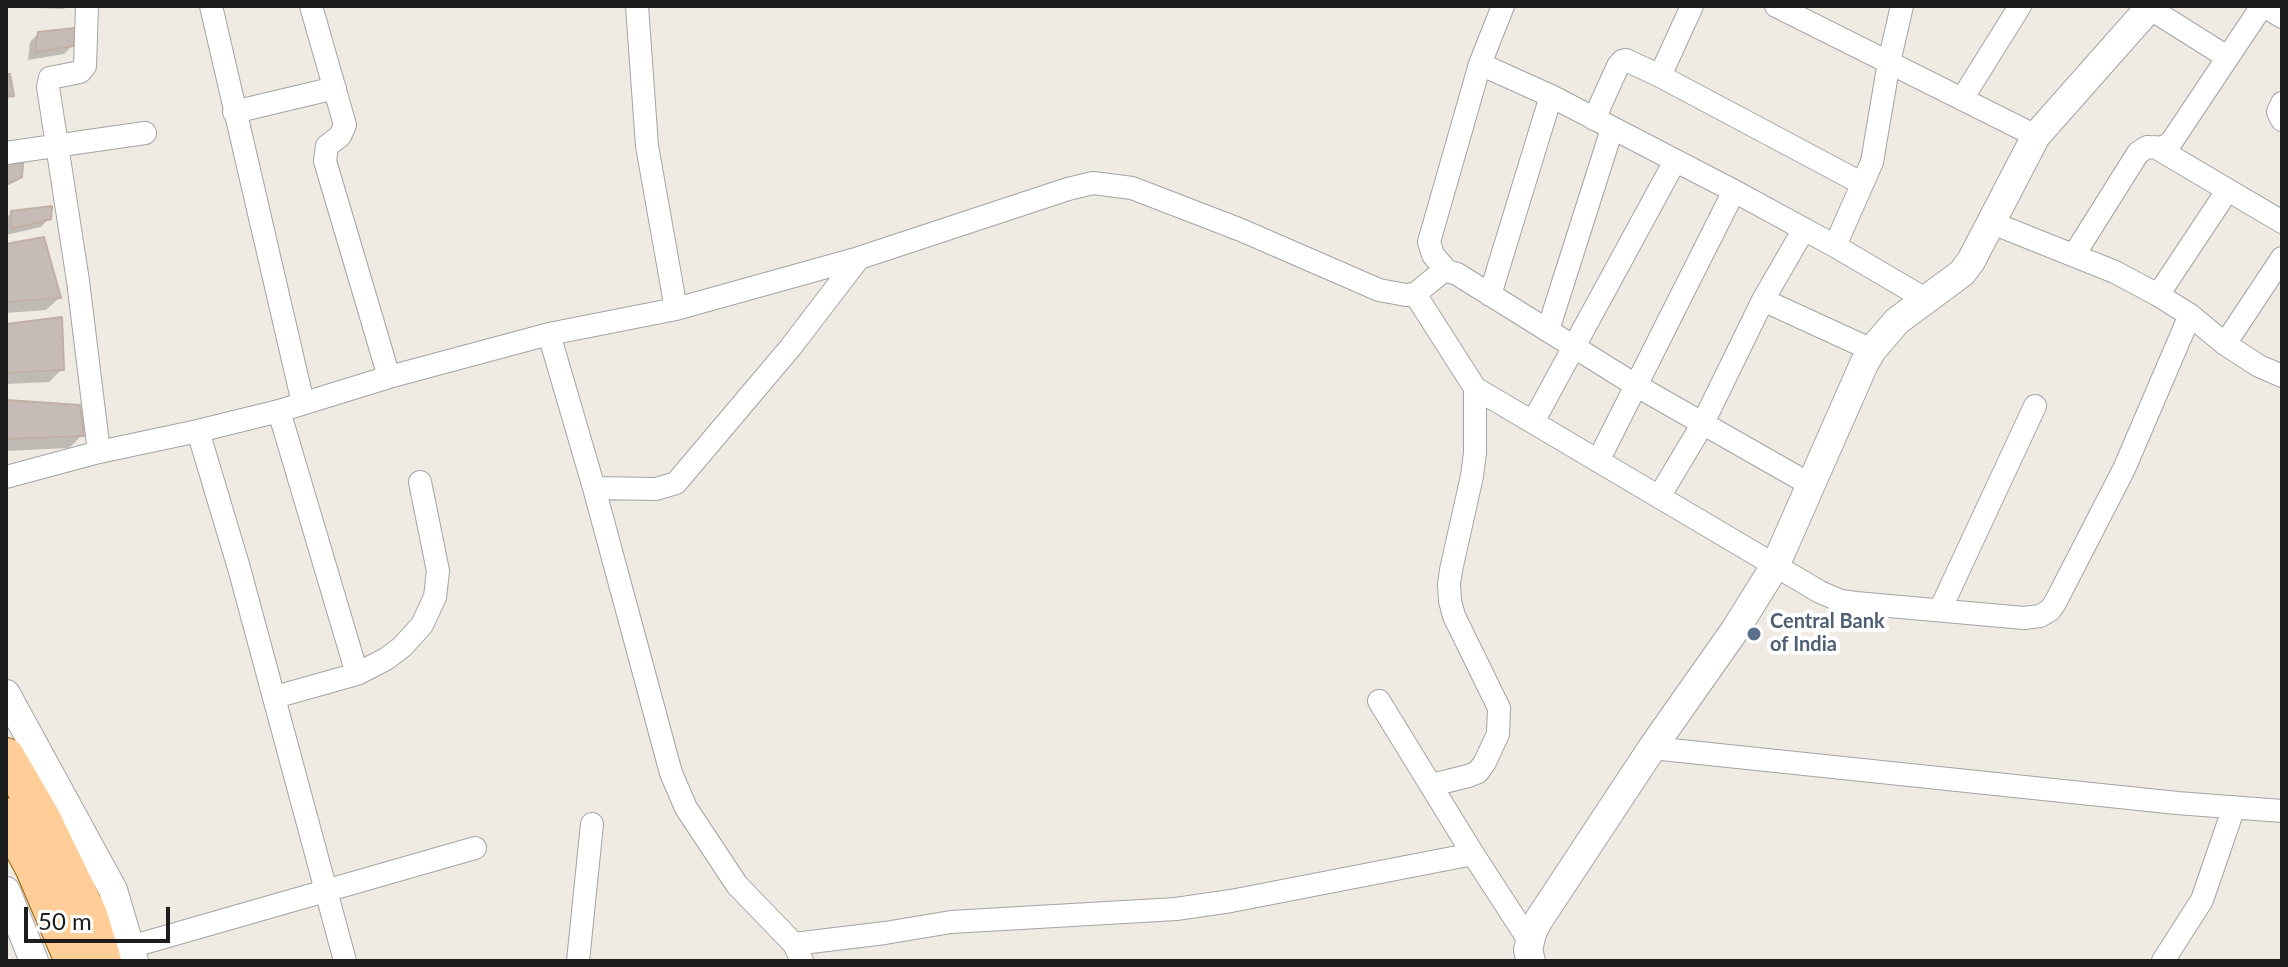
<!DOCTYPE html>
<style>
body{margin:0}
#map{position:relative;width:2288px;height:967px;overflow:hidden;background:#efeae2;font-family:Lato,sans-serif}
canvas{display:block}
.frame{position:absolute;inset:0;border:8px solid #1d1d1d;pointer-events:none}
.scale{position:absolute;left:24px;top:907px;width:146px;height:36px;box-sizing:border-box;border:4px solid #1d1d1d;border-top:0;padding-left:10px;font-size:24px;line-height:28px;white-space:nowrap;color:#1d1d1d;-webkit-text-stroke:6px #fff;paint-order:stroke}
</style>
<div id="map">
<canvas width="2288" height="967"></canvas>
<div class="frame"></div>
<div class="scale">50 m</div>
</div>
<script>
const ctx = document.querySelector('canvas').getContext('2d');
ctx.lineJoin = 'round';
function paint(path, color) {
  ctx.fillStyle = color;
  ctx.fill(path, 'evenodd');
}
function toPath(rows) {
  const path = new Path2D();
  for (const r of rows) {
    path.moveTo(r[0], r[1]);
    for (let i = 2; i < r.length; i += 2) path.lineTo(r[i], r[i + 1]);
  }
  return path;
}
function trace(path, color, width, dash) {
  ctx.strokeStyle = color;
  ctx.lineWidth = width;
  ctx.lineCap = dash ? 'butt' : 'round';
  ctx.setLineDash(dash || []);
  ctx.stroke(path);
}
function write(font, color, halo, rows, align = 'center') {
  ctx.font = font + ' Lato,sans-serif';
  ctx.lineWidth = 8;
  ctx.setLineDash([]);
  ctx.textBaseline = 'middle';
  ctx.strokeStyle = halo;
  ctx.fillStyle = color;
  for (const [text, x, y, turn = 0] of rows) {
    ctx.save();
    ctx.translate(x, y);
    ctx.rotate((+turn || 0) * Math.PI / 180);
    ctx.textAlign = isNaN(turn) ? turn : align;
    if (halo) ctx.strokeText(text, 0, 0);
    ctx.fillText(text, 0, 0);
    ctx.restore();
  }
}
const shadow = toPath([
 [35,6,67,6,64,9,36,8],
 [38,34,72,46,64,54,28,60,30,42],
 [11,213,49,218,41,227,6,235,6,218],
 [6,246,59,298,46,310,6,313],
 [6,326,62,369,49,382,6,384],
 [6,402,82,435,69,448,6,451]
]);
const building = toPath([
 [75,28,74,46,35,52,38,32,75,28],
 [6,74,10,74,14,96,6,97,6,74],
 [23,163,22,177,6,185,6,164,23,163],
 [52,206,51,219,12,229,11,211,52,206],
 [44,237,61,298,6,302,6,244,44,237],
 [62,317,64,370,6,373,6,324,62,317],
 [6,400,80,405,84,436,6,439,6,400]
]);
const minor = toPath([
 [87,6,85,66,80,72,50,78,48,87,78,281,99,452],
 [211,6,303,403],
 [311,6,345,125,340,136,327,146,325,161,389,377],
 [637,6,647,146,676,309],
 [1776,6,2036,136],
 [2146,6,2227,57],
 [1480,64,1551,96,1734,191,1835,246,1927,300],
 [1660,76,1692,6],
 [1962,99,2020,6],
 [2282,103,2278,112,2282,120],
 [234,112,335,88],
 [1594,119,1618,66,1622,61,1626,60,1660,76,1861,183],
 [2155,147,2282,222],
 [6,153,145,133],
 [1835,246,1872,162,1889,62,1902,6],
 [2074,255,2138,153,2147,147,2160,148,2170,144,2258,12,2261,9,2269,9,2282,17],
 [1447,271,1433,255,1429,242,1480,64,1503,6],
 [1415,294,1475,388,1820,592,1841,601,1856,603,2024,618,2040,616,2050,610,2055,603,2124,469,2190,315,2158,295,2115,272,1990,222],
 [1490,295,1551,96],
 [2158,295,2227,191],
 [1763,300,1872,350],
 [2190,315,2225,344,2259,366,2282,376],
 [1548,330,1612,129],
 [549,334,594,488,671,773,686,808,737,885,794,944,802,961],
 [2225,344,2282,258],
 [279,411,357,674],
 [1533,422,1675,161],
 [198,431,239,568,345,961],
 [1598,461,1734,191],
 [6,477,99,452,198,431,279,411,389,377,549,334,676,309,859,258,1068,189,1093,183,1132,188,1241,230,1379,290,1406,295,1415,294,1442,272,1447,271,1457,274,1637,386,1811,485],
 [594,488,656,489,676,483,790,348,859,258],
 [1659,497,1702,425,1763,300,1804,229],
 [1940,610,2035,406],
 [275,697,357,674,386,659,402,647,422,625,435,597,438,571,420,482],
 [1379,701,1473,854,1530,942],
 [1652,748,2177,803,2282,811],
 [1432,785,1468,776,1478,772,1485,762,1498,734,1499,708,1454,616,1450,601,1449,584,1451,570,1472,476,1475,453,1475,388],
 [794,944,885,933,951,922,1176,909,1231,901,1473,854],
 [130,947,475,848],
 [578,961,592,824],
 [2163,961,2202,900,2234,807]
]);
const tertiary = toPath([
 [6,694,113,890,134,961],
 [6,891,34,961],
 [1531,961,1528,950,1532,933,1538,921,1652,748,1735,630,1775,566,1864,364,1872,350,1897,321,1962,273,1971,261,2036,136,2151,6]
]);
const primary = toPath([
 [6,756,42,818,89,915,103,961],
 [6,816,34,869,73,961]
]);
const markers = [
 [1754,634,8,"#5c6f8a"]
];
const serviceNames = [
 ["Central Bank",1770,622],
 ["of India",1770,645]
];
paint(shadow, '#0003');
paint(building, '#c7bcb5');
trace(building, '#c2afa3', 2);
trace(minor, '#a4a4a4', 24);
trace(tertiary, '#a4a4a4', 30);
trace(primary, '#965d00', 38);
trace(minor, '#fff', 22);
trace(tertiary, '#fff', 28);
trace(primary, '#ffcd97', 36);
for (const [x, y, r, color] of markers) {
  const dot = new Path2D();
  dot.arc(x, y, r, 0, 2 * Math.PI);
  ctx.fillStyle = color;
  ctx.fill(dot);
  trace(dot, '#fff', 3);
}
write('bold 20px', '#4e5e75', '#fff', serviceNames, 'left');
</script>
